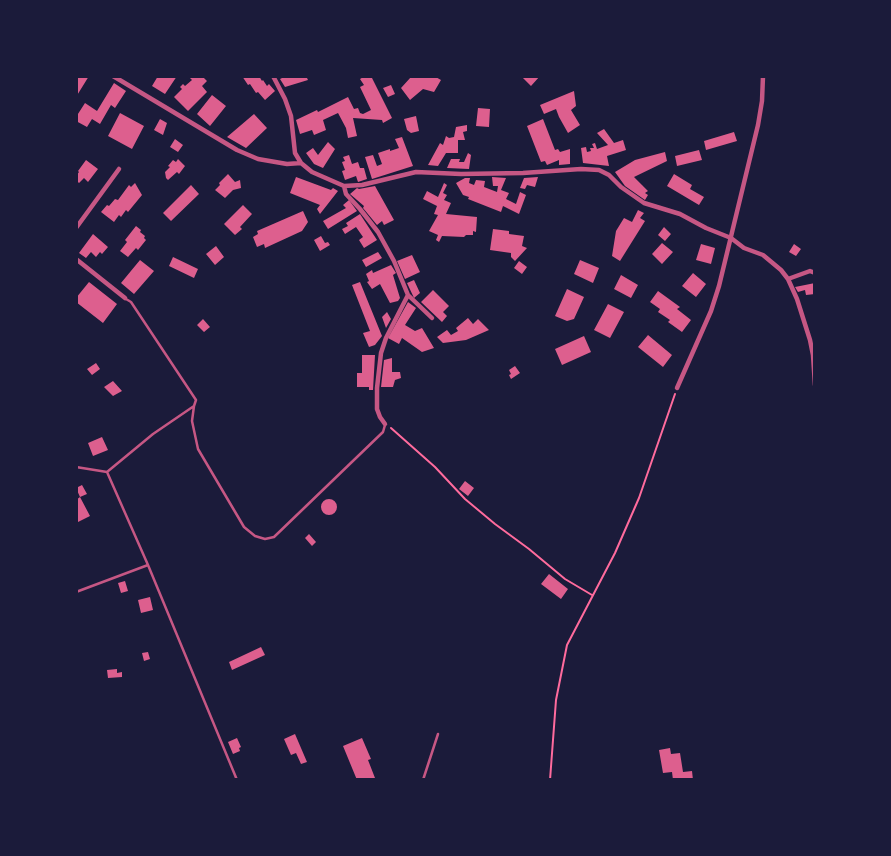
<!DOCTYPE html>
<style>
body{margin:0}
#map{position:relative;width:891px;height:856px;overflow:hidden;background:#1b1b3a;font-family:Mulish,sans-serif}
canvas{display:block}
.frame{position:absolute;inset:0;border:78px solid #1b1b3a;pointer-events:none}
</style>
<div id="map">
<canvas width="891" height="856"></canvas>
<div class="frame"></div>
</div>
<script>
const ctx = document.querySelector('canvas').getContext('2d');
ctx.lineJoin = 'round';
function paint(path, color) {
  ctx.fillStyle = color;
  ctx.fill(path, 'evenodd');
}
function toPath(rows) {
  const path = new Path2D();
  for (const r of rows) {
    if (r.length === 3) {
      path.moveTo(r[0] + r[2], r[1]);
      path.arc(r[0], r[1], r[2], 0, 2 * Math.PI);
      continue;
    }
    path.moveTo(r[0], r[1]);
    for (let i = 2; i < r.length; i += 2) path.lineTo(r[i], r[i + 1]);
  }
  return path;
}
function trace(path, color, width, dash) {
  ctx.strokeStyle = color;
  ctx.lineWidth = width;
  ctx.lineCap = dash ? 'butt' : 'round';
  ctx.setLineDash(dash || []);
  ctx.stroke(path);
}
const building = toPath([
 [76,76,89,76,76,97],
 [158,76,177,76,165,94,152,86],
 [188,76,202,76,207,81,202,86,207,92,188,111,174,97,182,89,180,87,183,84,185,86,192,80],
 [242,76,259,76,262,81,263,80,267,86,269,84,275,91,265,100,258,92,256,93,250,84,248,85],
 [286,76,306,76,308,80,285,87,280,79],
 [365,76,371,76,392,118,383,123,382,120,353,118,357,136,348,138,346,128,338,113,323,120,326,130,314,135,312,130,300,134,296,120,317,110,318,112,348,97,354,109,358,108,360,113,363,114,371,110,360,87,364,85,360,79],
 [416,76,434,76,441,80,434,92,423,89,410,100,401,88,411,77],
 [521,76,540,76,531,86],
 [114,83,126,91,115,108,111,105,100,124,92,119,87,127,76,121,76,117,85,103,97,111],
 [391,85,395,94,388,97,383,88],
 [574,91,576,106,571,110,580,125,568,133,559,117,556,109,544,114,540,105],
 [212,95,226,106,210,126,197,114],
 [478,108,490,109,489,127,476,126],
 [120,113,144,126,132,149,108,136],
 [254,114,267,128,246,148,227,137],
 [416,116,419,131,411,133,407,130,404,119],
 [160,119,167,123,163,135,154,130],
 [543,119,555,150,558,149,560,152,570,149,570,164,559,165,559,160,547,165,545,161,541,162,527,126],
 [467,125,467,131,463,132,465,140,458,140,458,153,446,153,438,166,428,165,440,143,443,145,446,136,449,138,454,137,456,127],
 [604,129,614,143,623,140,626,150,607,156,609,166,583,163,581,148,586,147,587,152,591,151,590,148,594,148,592,144,595,143,597,149,608,145,597,133],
 [734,132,737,141,706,150,704,141],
 [402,137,413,166,372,179,365,157,373,155,377,166,382,164,378,153,390,149,390,151,399,148,395,139],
 [175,139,183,145,178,152,170,147],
 [328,142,335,149,323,168,314,164,306,153,313,148,318,155],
 [699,150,702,160,677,166,675,156],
 [665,152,667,161,634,177,648,191,645,193,648,195,645,200,625,186,615,172,635,160],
 [468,153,471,155,469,169,447,168,451,159,460,159,459,162,464,162],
 [349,155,352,164,358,162,360,168,364,168,367,179,358,182,356,176,345,180,342,171,345,170,342,162,345,161,343,157],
 [178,159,185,166,179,174,177,172,168,180,166,178,165,172,170,167,168,166,173,160,176,162],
 [86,160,98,169,88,182,84,178,79,183,76,180,76,176,79,172,78,171],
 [228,174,235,182,240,180,241,188,233,190,225,198,215,190,220,185,219,183],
 [674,174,692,185,690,189,704,197,699,205,667,186],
 [296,177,331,190,333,188,338,191,320,214,317,209,320,205,290,193],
 [492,177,506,178,501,190,509,193,506,199,516,204,520,192,526,195,519,214,503,206,501,212,468,199,469,197,463,195,456,183,465,178,470,178,469,183,474,185,476,180,485,181,484,187,497,192,498,186,493,186],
 [538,177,535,187,527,185,525,189,520,188,524,178],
 [135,183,142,195,128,212,126,210,121,217,119,215,114,222,101,212,107,205,109,206,115,199,118,200,129,185,131,187],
 [444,183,447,185,443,193,447,195,444,200,451,203,446,214,477,217,476,232,473,231,473,235,466,235,464,237,442,236,439,242,436,240,438,235,429,231,438,215,434,214,437,206,423,199,427,191,438,197],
 [191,185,199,194,171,221,163,213],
 [375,186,394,220,384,225,382,221,377,225,363,208,364,206,350,194,357,188,359,189],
 [349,200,357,211,328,229,323,221,346,208,343,205],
 [243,205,252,214,240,227,242,229,235,235,224,224],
 [638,210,644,213,640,218,645,221,620,261,612,256,616,231,624,218,632,222],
 [303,211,308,222,302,231,265,248,264,244,257,247,253,237,258,234,257,231],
 [360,214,377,240,364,248,359,240,363,237,356,227,345,234,342,229,348,226,346,223],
 [136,226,141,230,140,232,145,236,144,238,146,240,138,250,136,248,128,257,120,251,127,242,125,240],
 [664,227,671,234,665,241,658,235],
 [493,229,509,231,509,234,524,236,522,246,527,248,515,261,511,257,511,253,490,250],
 [93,234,108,247,102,254,100,252,96,257,91,252,86,258,79,253],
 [321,236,325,243,328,242,330,245,320,251,314,240],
 [662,243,673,252,662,264,652,254],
 [701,244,715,248,711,264,696,260],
 [794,244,801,249,796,256,789,252],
 [216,246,224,257,215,265,206,254],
 [378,252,382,258,366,267,362,260],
 [412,255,420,272,405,279,397,261],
 [173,257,198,269,194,278,169,266],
 [140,260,154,271,134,294,121,283],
 [580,260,599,268,593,283,574,274],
 [519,261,527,267,522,274,514,268],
 [391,265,396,273,393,275,400,298,398,301,390,303,380,284,372,289,367,282,369,281,366,274,372,270,373,273],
 [693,273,706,284,696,297,682,286],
 [621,275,638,285,631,298,614,289],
 [414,280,420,293,414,298,407,283],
 [89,282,117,304,103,323,76,302,76,298],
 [360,282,382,336,375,345,369,347,363,333,370,331,352,285],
 [815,283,815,294,806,295,805,290,798,292,795,287],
 [567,289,584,297,574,319,567,321,555,316],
 [433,290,449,306,443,312,447,316,442,322,421,302],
 [658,291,680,307,677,309,691,320,682,332,668,322,670,320,658,312,660,309,650,302],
 [408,302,416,308,405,325,415,331,422,328,434,348,422,352,402,338,399,344,388,338],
 [608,304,624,312,610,338,594,330],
 [387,312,391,319,386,328,382,317],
 [468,318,473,324,478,319,489,330,466,340,443,343,437,337,447,330,451,335,458,331,456,328],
 [203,319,210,327,204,332,197,325],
 [648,335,672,355,663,367,638,347],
 [584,336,591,352,562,365,555,349],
 [362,355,375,355,373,390,369,390,369,387,357,387,357,373,362,373],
 [392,358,392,372,400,372,401,378,395,380,393,387,381,387,384,360],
 [96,363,100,369,92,375,87,369],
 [515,366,520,373,511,379,509,375,511,374,509,370],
 [113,381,122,391,113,396,104,387],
 [102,437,108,450,93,456,88,443],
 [465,481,474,488,468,496,459,489],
 [82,485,87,494,80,497,76,488],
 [80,497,90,516,76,523,76,500],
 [329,507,8],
 [309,534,316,542,312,546,305,538],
 [549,574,568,589,561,599,541,584],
 [125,581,128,591,121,593,118,583],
 [150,597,153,610,141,613,138,600],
 [261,647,265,655,232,670,229,662],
 [148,652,150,659,144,661,142,653],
 [117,669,117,673,122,672,122,677,108,678,107,670],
 [295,734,307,762,301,764,296,753,291,755,284,739],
 [237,738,241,747,239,748,240,751,233,754,228,742],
 [362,738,371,759,368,760,375,778,370,780,357,780,343,746],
 [670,748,671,754,680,753,683,772,692,771,693,780,673,780,672,772,663,773,659,750]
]);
const path = toPath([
 [391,428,435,467,465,499,495,524,529,549,565,579,592,595],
 [550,780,556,700,567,645,615,553,639,498,675,394]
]);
const service = toPath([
 [126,299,131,302,196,400,194,406,153,434,107,472,148,565,237,780],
 [194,406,192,421,198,449,244,527,255,536,265,539,274,537,383,432,385,425],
 [76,467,107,472],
 [76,592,148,565],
 [423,780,438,734]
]);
const minor = toPath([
 [113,76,237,150,258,159,287,164,301,163],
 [273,76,285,99,291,116,295,153,301,163,312,172,344,186,362,185,416,172,461,174,523,173,581,169,599,170,609,175,621,187,644,203,680,214,706,228,731,238,744,248,763,255,781,270,788,279,797,299,810,340,813,355,815,385],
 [344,186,346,194,360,209,378,232,394,261,408,295,386,338,381,353,377,388,377,409,380,417,385,424],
 [76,228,119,169],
 [76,259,125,298],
 [788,279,810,271,815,273],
 [408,295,432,318],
 [677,388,711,311,719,286,758,125,762,101,763,76]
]);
paint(building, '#dd5f8e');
trace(path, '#ff6b9d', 2);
trace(service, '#c65784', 2.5);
trace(minor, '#c65784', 4.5);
</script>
